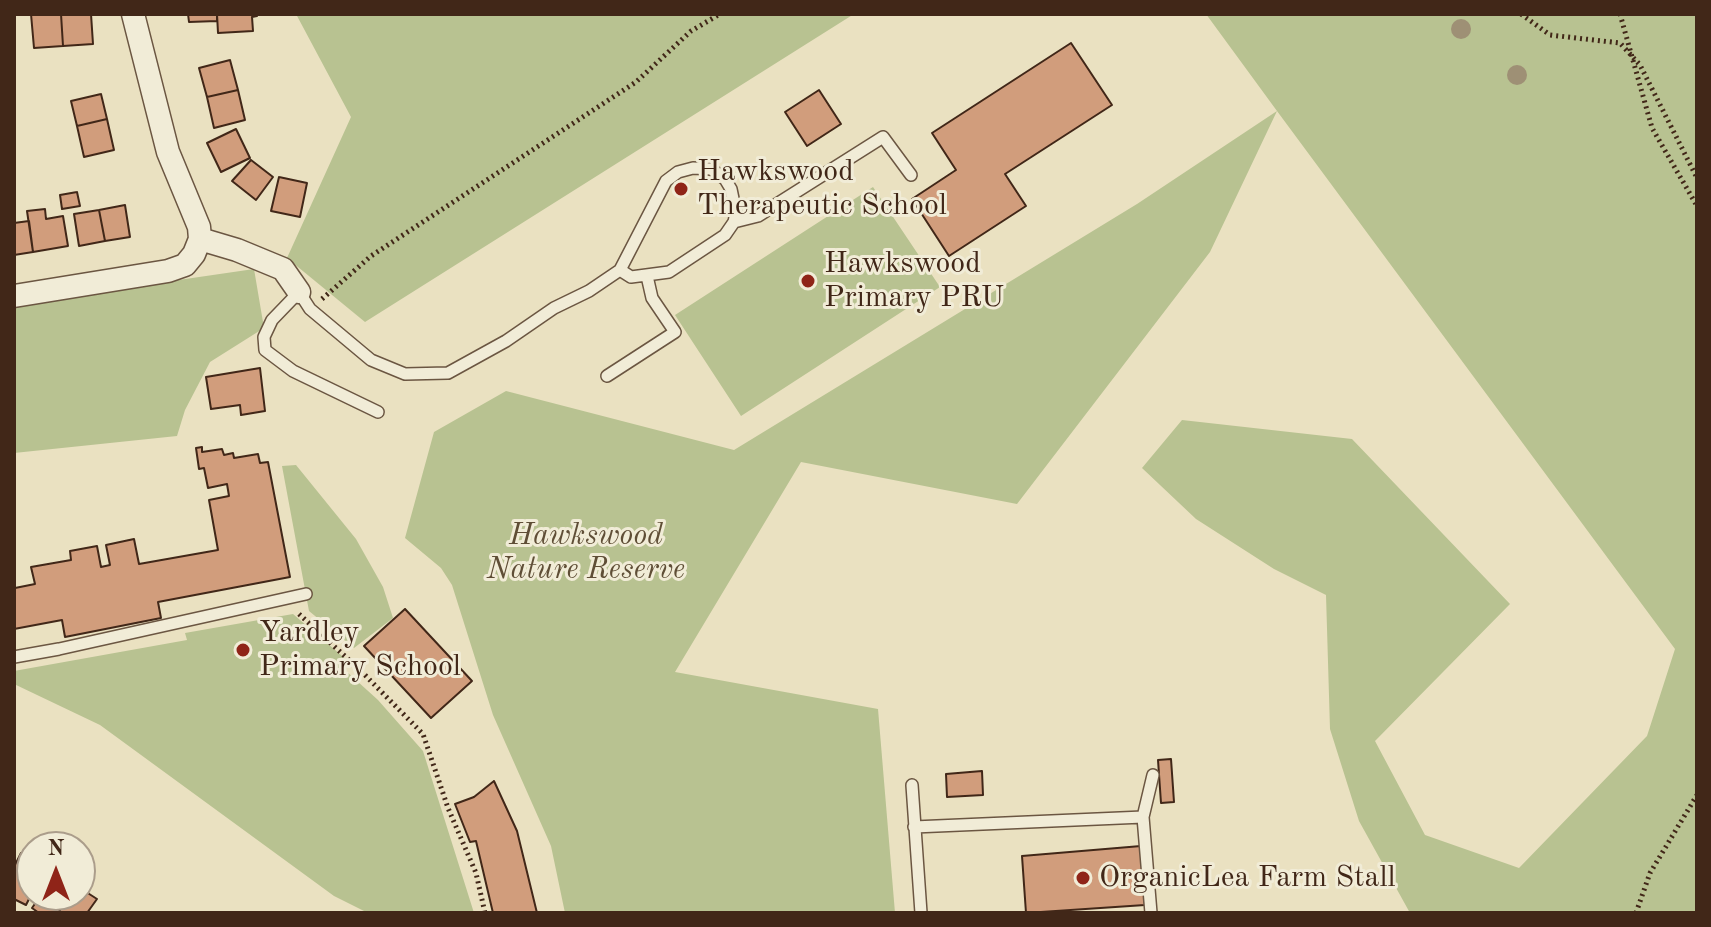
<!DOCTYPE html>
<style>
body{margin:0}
#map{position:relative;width:1711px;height:927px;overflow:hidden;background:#eae1c1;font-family:"Old Standard TT",serif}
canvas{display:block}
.frame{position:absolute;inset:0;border:16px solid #412718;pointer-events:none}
.north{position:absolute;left:16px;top:831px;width:80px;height:80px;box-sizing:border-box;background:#f1ecd7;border:2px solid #ab9d8b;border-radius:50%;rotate:0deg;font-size:22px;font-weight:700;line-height:32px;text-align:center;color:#412718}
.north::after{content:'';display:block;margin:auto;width:28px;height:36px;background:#8f2418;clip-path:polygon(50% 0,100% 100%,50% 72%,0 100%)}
</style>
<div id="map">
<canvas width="1711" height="927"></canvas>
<div class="frame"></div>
<div class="north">N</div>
</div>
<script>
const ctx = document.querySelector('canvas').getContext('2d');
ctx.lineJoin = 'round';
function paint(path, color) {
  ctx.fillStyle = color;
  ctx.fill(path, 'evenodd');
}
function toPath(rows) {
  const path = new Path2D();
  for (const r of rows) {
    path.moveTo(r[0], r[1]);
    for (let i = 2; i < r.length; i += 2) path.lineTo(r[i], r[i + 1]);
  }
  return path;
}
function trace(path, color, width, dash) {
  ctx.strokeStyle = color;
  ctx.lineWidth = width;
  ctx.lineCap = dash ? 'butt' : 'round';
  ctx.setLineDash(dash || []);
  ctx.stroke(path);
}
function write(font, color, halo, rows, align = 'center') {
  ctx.font = font + ' "Old Standard TT",serif';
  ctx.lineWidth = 6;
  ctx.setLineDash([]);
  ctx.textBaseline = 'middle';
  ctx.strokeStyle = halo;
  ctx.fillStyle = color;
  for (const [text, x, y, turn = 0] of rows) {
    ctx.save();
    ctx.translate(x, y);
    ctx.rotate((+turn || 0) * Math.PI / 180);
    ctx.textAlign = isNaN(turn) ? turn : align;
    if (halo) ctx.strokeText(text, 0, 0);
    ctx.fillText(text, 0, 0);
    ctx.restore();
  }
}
const green = toPath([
 [296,14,854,14,365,322,287,258,351,117],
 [1206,14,1697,14,1697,913,1410,913,1359,821,1330,729,1326,595,1274,569,1196,519,1142,468,1182,420,1352,439,1510,604,1375,741,1425,835,1519,868,1647,736,1675,649,1277,111,1210,252,1017,504,801,462,675,672,878,709,895,913,565,913,551,846,493,715,452,585,441,568,405,538,434,432,506,391,734,450,1137,204,1277,111],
 [873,187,940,287,741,416,675,315],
 [254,269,264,328,210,362,185,410,177,436,14,453,14,304],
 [296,465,356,539,383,587,393,618,354,648,309,611,282,466],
 [293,614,348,661,346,671,378,700,423,751,474,913,368,913,334,896,100,725,14,684,14,671,187,640,185,633]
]);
const building = toPath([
 [31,14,61,14,63,46,34,48,31,14],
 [61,14,91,14,93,44,63,46,61,14],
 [188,14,217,14,217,21,189,22,188,14],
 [217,14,256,14,257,16,252,17,253,31,218,33,217,14],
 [1071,43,1112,105,1005,174,1026,206,949,256,912,199,956,170,932,133,1071,43],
 [230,60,238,90,207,97,199,68,230,60],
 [238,90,245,120,214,128,207,97,238,90],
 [819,90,841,124,807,146,785,112,819,90],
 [101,94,107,119,77,126,71,101,101,94],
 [107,119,114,150,84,157,77,126,107,119],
 [236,129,250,158,221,172,207,143,236,129],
 [251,160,273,177,256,200,232,181,251,160],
 [279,177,307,183,300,217,271,211,279,177],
 [77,192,80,206,62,209,60,195,77,192],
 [125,205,130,237,105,241,99,210,125,205],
 [45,209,46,219,63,216,68,246,33,252,27,211,45,209],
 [99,210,105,241,79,246,74,214,99,210],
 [29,221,33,252,14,255,14,223,29,221],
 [260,368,265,411,241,415,240,405,211,409,206,377,260,368],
 [202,447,202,452,222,449,224,455,233,453,234,458,258,454,260,463,268,462,290,577,158,602,161,618,65,637,62,620,14,629,14,584,15,588,35,584,31,567,71,560,70,551,97,546,101,567,110,565,106,545,134,539,139,564,218,550,209,500,229,496,227,484,208,488,204,468,199,469,196,448,202,447],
 [405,609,472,681,431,718,364,646,405,609],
 [1171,759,1174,802,1161,803,1158,760,1171,759],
 [982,771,983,795,947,797,946,774,982,771],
 [494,781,517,831,537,913,493,913,476,841,470,842,455,804,474,797,494,781],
 [1141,846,1145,905,1026,913,1022,856,1141,846],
 [21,853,32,858,32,893,26,905,14,899,14,867,21,853],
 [80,888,97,899,87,913,58,913,70,895,80,895,80,888],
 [41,895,70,895,58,913,39,913,32,908,41,895]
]);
const path = toPath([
 [1521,14,1550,35,1620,43,1640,65,1697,178],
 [1620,14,1652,128,1697,206],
 [322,299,371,256,636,82,691,31,720,14],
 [299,614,361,671,423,734,448,808,476,873,485,913],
 [1636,913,1650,873,1697,795]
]);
const lane = toPath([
 [734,222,758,216,883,137,911,175],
 [607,376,675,332,652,298,647,276],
 [378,412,293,371,265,350,264,337,272,320,299,292,310,309,371,360,405,374,448,373,506,341,554,308,589,291,620,270,631,277,669,272,725,235,734,222,736,213,731,189,725,179,711,169,693,168,678,172,666,181,620,270],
 [14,657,59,649,306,594],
 [912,785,921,913],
 [914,827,1143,817],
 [1151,913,1143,817,1153,775]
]);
const street = toPath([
 [200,239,237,250,283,269,299,292],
 [14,296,168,271,185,265,194,254,200,239,199,227,168,152,133,14]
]);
const trees = [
 [1461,29],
 [1517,75]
];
const markers = [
 [681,189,8,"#8f2418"],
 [808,281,8,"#8f2418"],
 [243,650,8,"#8f2418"],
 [1083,878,8,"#8f2418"]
];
const poiNames = [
 ["Hawkswood",697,172],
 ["Therapeutic School",697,206],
 ["Hawkswood",824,264],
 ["Primary PRU",824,298],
 ["Yardley",259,633],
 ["Primary School",259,667],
 ["OrganicLea Farm Stall",1099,878]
];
const parkNames = [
 ["Hawkswood",586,536],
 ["Nature Reserve",586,570]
];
paint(green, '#b8c291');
paint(building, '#d19d7c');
trace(building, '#412718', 2);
trace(lane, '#6b5642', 14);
trace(street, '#6b5642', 25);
trace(path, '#412718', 5, [2, 4]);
trace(lane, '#f1ecd7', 11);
trace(street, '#f1ecd7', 22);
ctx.fillStyle = '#9e9075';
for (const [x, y] of trees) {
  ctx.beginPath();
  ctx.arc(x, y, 10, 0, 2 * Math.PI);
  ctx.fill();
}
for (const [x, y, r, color] of markers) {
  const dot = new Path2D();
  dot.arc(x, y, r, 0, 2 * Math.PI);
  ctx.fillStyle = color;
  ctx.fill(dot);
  trace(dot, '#f1ecd7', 3);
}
write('30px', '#412718', '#f1ecd7', poiNames, 'left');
write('italic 30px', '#5f4e36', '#f1ecd7', parkNames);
</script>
